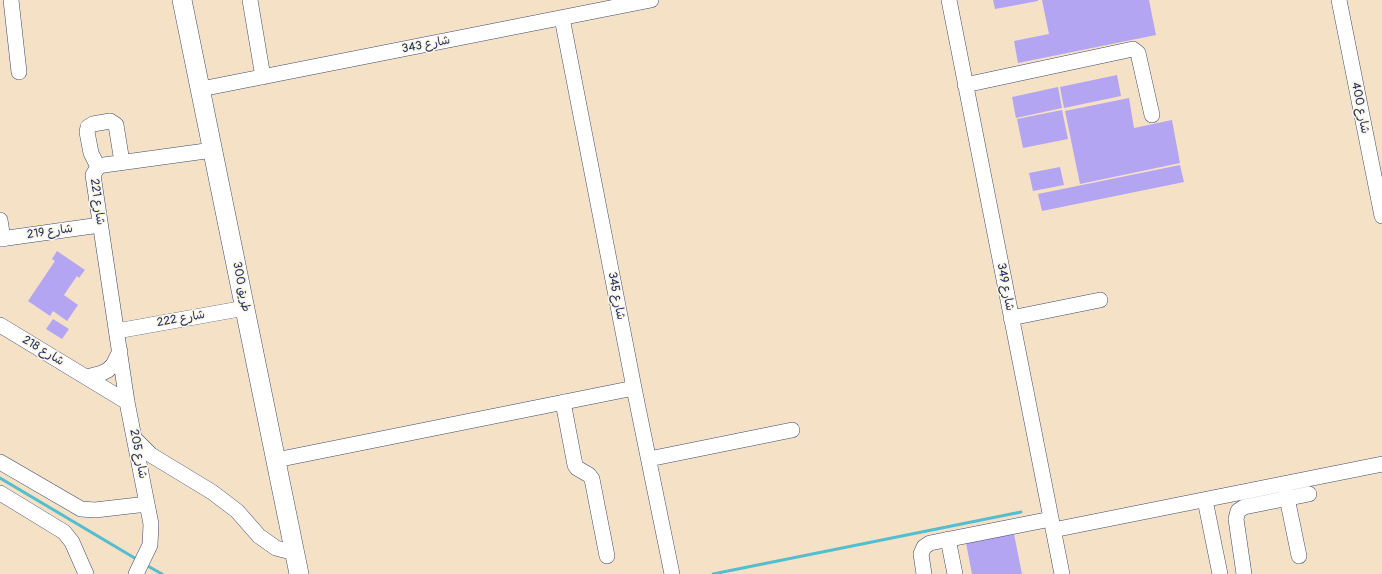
<!DOCTYPE html>
<meta charset="utf-8">
<style>
body{margin:0}
canvas{display:block;background:#f5e1c6}
</style>
<canvas width="1382" height="574"></canvas>
<script>
const ctx = document.querySelector('canvas').getContext('2d');
ctx.lineJoin = 'round';
function toPath(rows) {
  const path = new Path2D();
  for (const r of rows) {
    path.moveTo(r[0], r[1]);
    for (let i = 2; i < r.length; i += 2) path.lineTo(r[i], r[i + 1]);
  }
  return path;
}
function trace(path, color, width, dash) {
  ctx.strokeStyle = color;
  ctx.lineWidth = width;
  ctx.lineCap = dash ? 'butt' : 'round';
  ctx.setLineDash(dash || []);
  ctx.stroke(path);
}
function paint(path, color) {
  ctx.fillStyle = color;
  ctx.fill(path, 'evenodd');
}
function write(font, color, halo, rows, align = 'center') {
  ctx.font = font + ' Pangolin,"Playpen Sans Arabic",sans-serif';
  ctx.lineWidth = 3;
  ctx.setLineDash([]);
  ctx.textBaseline = 'middle';
  ctx.strokeStyle = halo;
  ctx.fillStyle = color;
  for (const [text, x, y, turn = 0] of rows) {
    ctx.save();
    ctx.translate(x, y);
    ctx.rotate((+turn || 0) * Math.PI / 180);
    ctx.textAlign = isNaN(turn) ? turn : align;
    if (halo) ctx.strokeText(text, 0, 0);
    ctx.fillText(text, 0, 0);
    ctx.restore();
  }
}
const stream = toPath([
 [0,478,138,560],
 [146,565,162,574],
 [713,574,1021,512]
]);
const building = toPath([
 [993,0,1038,0,1038,1,995,9],
 [1042,0,1149,0,1156,35,1018,63,1014,41,1049,34],
 [1117,75,1121,96,1064,108,1060,87],
 [1058,87,1062,108,1016,118,1012,97],
 [1129,98,1134,128,1172,120,1180,163,1080,184,1065,111],
 [1062,110,1068,139,1023,148,1017,119],
 [1180,165,1184,182,1042,211,1038,194],
 [1060,167,1064,185,1033,191,1029,173],
 [57,251,85,270,79,278,77,276,64,295,78,305,67,321,53,311,50,316,28,301,55,261,52,259],
 [53,319,69,329,62,339,46,329],
 [1014,534,1022,574,972,574,966,543]
]);
const minor = toPath([
 [11,0,19,72],
 [250,0,263,77],
 [949,0,1062,574],
 [1339,0,1382,216],
 [562,18,634,388,672,574],
 [965,85,1133,49,1138,53,1152,115],
 [201,89,651,0],
 [98,167,91,153,87,132,88,127,93,124,110,121,116,125,122,162],
 [0,220,3,239],
 [0,239,100,225],
 [1011,318,1100,300],
 [0,325,127,402],
 [117,331,245,308],
 [87,377,102,373,108,370,113,365,120,351],
 [563,402,575,465,577,468,589,475,592,479,607,556],
 [135,439,151,455,212,492,237,511,259,536,276,548,295,553],
 [649,459,792,430],
 [276,460,634,388],
 [0,462,81,509,95,510,147,504],
 [1285,488,1299,556],
 [0,493,64,532,72,542,86,574],
 [1205,500,1220,574],
 [1053,530,1382,464],
 [948,539,955,574],
 [136,574,150,545,151,524,127,402,93,175,98,167,104,165,213,150],
 [924,574,921,554,924,547,930,543,1051,519],
 [1244,574,1236,519,1238,511,1244,507,1309,494]
]);
const major = toPath([
 [182,0,299,574]
]);
const streetNames = [
 ["شارع 343",426,45,-11],
 ["شارع 400",1360,108,79],
 ["شارع 221",97,202,82],
 ["شارع 219",50,232,-8],
 ["طريق 300",241,287,79],
 ["شارع 349",1005,287,79],
 ["شارع 345",616,296,79],
 ["شارع 222",181,319,-10],
 ["شارع 218",43,351,31],
 ["شارع 205",138,454,79]
];
trace(stream, '#54bdd0', 3);
paint(building, '#b4a5f2');
trace(minor, '#3c4a6e', 16);
trace(major, '#3c4a6e', 20);
trace(minor, '#fff', 15);
trace(major, '#fff', 19);
write('12px', '#1b2f5e', '#fcf5e5', streetNames);
</script>
